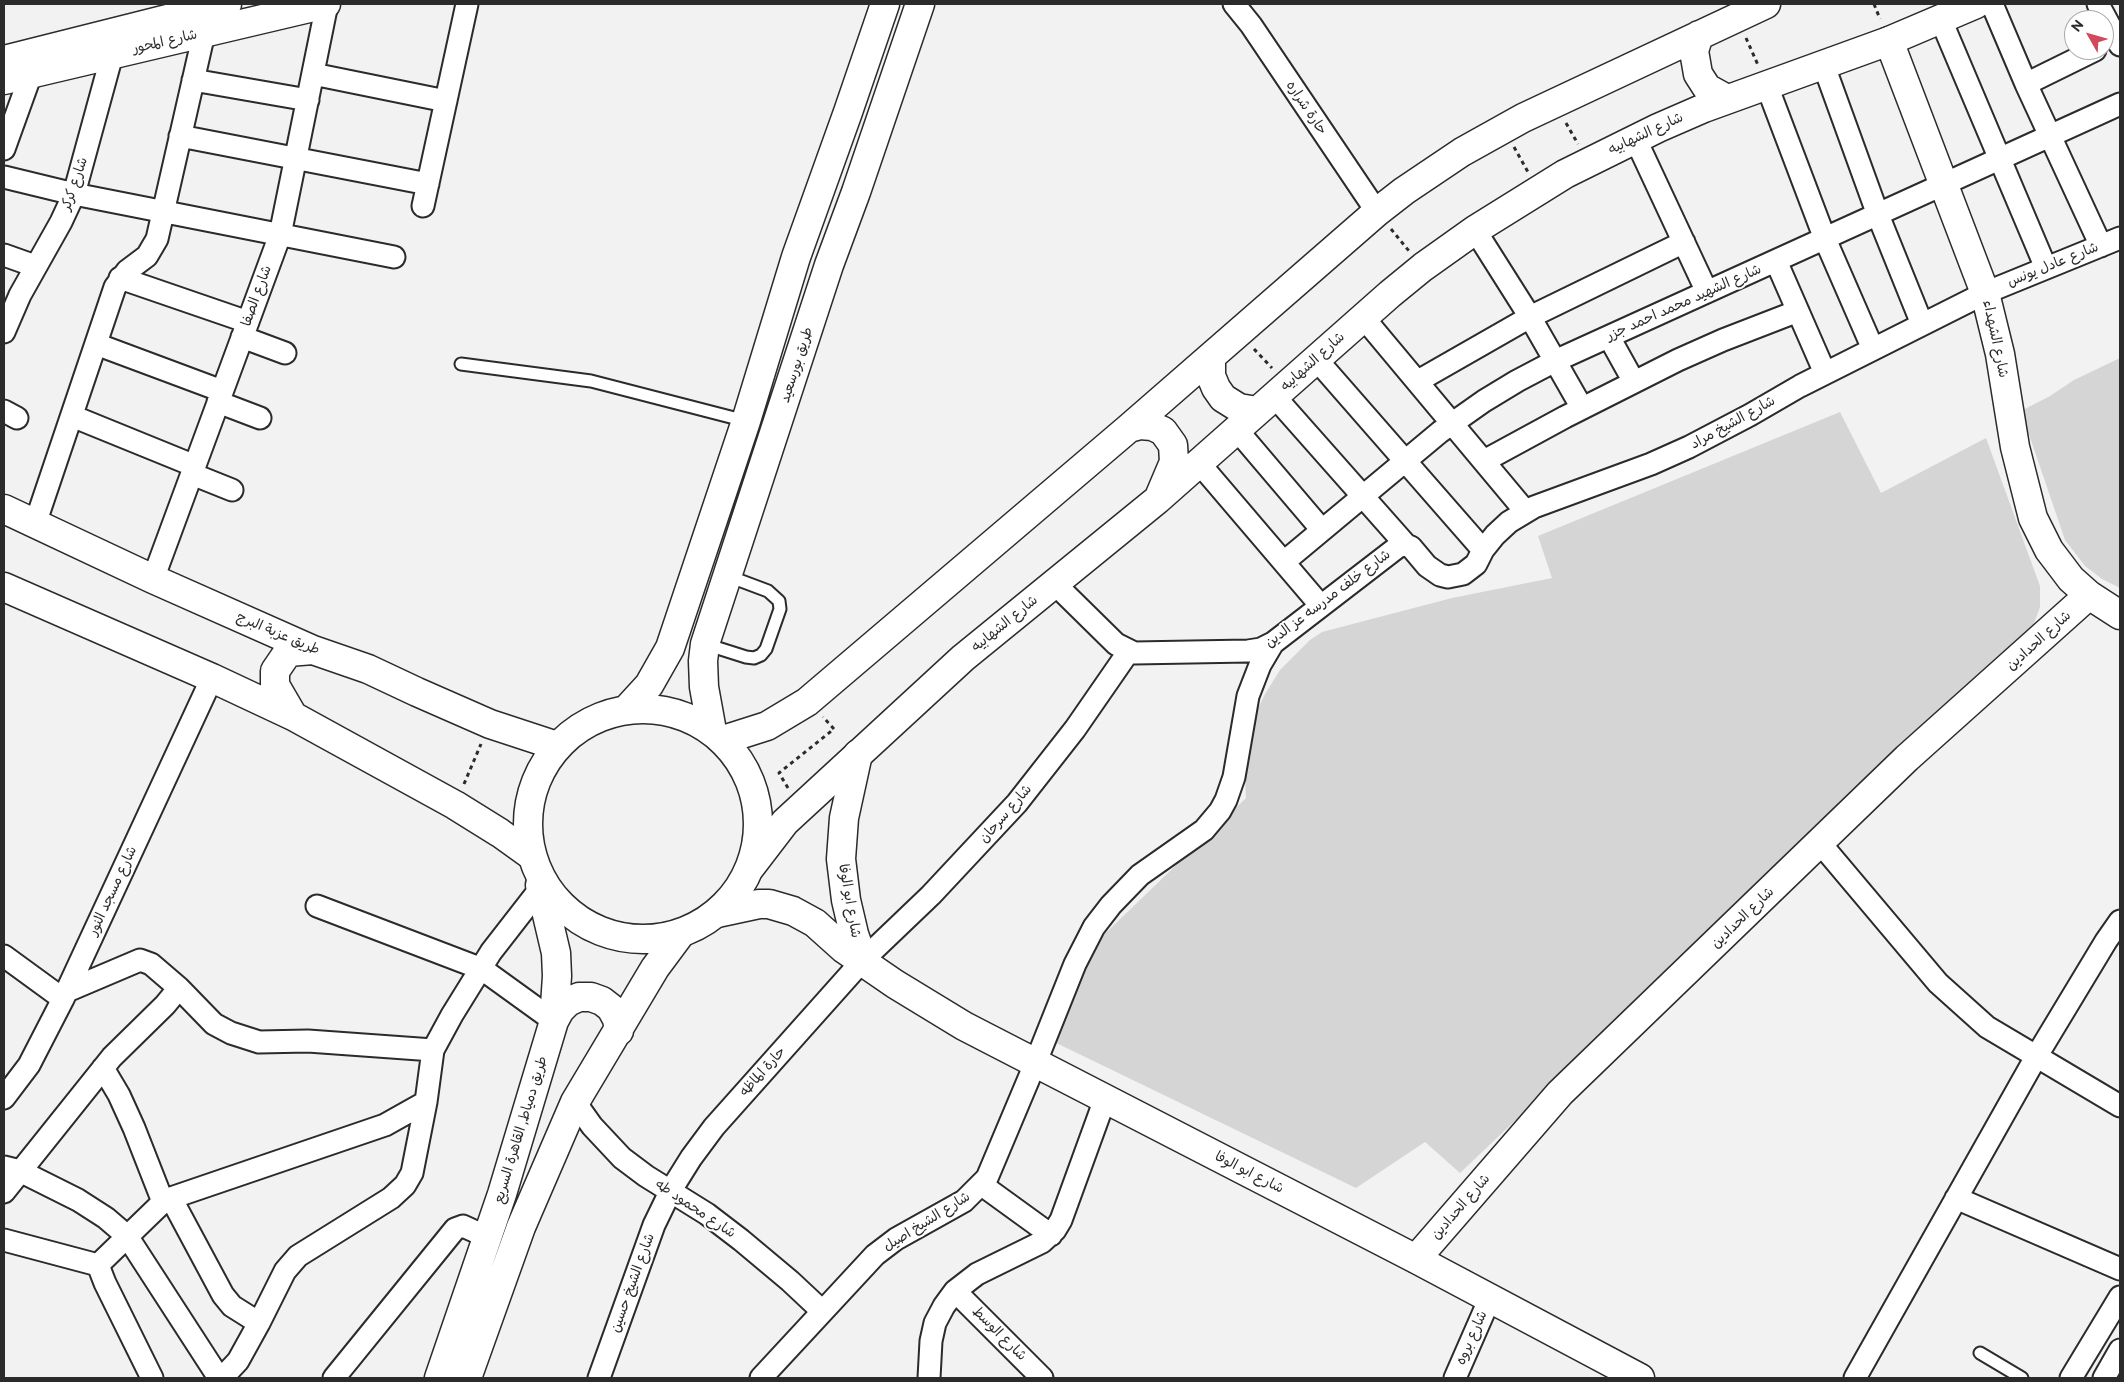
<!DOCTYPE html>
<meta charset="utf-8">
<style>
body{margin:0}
#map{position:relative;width:2124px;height:1382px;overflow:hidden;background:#f2f2f2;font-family:"Balsamiq Sans",sans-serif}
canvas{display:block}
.frame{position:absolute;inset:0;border:5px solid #2b2b2b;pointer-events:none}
.north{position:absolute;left:2064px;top:10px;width:50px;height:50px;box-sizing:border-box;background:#fff;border:1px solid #aaa;border-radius:50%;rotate:308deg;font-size:14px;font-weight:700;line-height:20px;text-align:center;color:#2b2b2b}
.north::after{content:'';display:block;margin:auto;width:18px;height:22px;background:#d1495b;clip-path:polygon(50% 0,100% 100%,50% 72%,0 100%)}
</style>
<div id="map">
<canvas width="2124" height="1382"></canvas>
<div class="frame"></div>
<div class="north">N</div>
</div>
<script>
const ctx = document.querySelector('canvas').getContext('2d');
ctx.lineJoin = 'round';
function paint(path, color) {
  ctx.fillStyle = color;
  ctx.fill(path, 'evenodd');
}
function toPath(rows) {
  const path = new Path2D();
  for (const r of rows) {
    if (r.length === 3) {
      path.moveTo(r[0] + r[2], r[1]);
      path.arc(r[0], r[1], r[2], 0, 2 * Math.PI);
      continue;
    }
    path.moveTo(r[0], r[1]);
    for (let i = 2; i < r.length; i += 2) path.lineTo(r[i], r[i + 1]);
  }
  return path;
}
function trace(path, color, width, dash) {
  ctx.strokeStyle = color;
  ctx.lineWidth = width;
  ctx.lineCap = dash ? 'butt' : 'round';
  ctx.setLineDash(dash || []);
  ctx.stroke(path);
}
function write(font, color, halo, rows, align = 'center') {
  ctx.font = font + ' "Balsamiq Sans","Playpen Sans Arabic",sans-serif';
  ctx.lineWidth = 4;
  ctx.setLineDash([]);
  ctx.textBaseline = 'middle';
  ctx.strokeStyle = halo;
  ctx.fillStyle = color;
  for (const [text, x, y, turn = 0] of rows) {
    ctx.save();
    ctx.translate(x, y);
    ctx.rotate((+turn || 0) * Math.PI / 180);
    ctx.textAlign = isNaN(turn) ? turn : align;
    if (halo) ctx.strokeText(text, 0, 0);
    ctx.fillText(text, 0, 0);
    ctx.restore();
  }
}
const green = toPath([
 [2120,358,2120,588,2102,579,2085,566,2065,540,2021,411,2050,396,2074,380],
 [1840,412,1881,493,1986,438,2040,586,2040,607,2033,626,2027,634,1460,1173,1425,1142,1356,1188,1048,1039,1089,949,1246,798,1244,761,1253,719,1265,694,1280,670,1310,640,1322,632,1452,598,1552,578,1538,536]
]);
const path = toPath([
 [1874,4,1880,19],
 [1746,38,1758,65],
 [1566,123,1578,144],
 [1514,147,1528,172],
 [1391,229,1409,251],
 [1254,349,1272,368],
 [464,784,481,744],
 [788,788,779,773,834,729,823,717]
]);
const service = toPath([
 [461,364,591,381,746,421],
 [705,644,746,657,754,658,761,655,766,649,780,609,779,601,768,591,728,576],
 [1980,1353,2022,1378]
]);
const minor = toPath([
 [1234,4,1251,25,1377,212],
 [1992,4,2026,84,2101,246],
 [2098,4,2120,45],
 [1941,20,2046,268],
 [1824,66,1878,215,1922,324],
 [313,74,446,101],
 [193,80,308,100],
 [2026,84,2095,50],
 [1767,86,1825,239,1873,349],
 [180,136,428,184],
 [1635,138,1707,292],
 [4,149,31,74],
 [4,177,74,194,394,257],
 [423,206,467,4],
 [1475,230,1530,317,1582,408],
 [4,255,35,266],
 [1776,261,1825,373],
 [120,278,248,322],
 [1363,317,1526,512],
 [4,332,20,295,61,222,74,194,112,55],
 [242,337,285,353],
 [1609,337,1634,382],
 [96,344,222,391],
 [1316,359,1483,550],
 [1418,381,1530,317,1684,242],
 [1275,397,1406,545],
 [218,402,260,418],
 [4,411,17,418],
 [72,416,195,466],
 [1237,430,1322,530],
 [1484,461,1565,417,1678,360,1723,340,1798,311],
 [1199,463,1321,606],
 [192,474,232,490],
 [35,524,115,287,127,271,147,256,157,239,204,33],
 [1284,562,1440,432,1484,401,1517,381,1555,361,2120,104],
 [153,579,280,235,327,4],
 [1054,583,1116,644,1134,653,1248,651,1261,649,1273,643,1399,546,1406,545,1411,547,1427,566,1440,575,1448,577,1463,574,1476,564,1483,550,1495,535,1509,522,1534,507,1651,464,1689,447,1750,415,1800,386,1985,293,2120,238],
 [1820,843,1938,983,1987,1027,2120,1106],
 [317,906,482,969,554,1021],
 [4,956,63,999],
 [179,988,214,1024,231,1033,259,1042,308,1041,433,1050],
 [4,1098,29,1065,63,999,212,678],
 [575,1102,592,1126,622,1158,646,1176,707,1214,741,1240,790,1281,822,1311],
 [4,1167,20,1171,78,1200,106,1218,127,1236,219,1378],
 [982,1185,1051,1235],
 [4,1192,112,1057,165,1005,179,988,151,964,140,960,67,991],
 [171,1198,223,1295,232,1306,259,1323],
 [1956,1198,2120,1269],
 [163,1202,171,1198,385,1125,426,1102],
 [4,1240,98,1265,105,1283,152,1378],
 [98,1265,163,1202,134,1128,119,1095,103,1068],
 [955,1291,1042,1378],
 [222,1378,238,1361,259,1323,285,1271,298,1256,391,1198,405,1185,412,1173,426,1102,433,1050,452,1015,491,952,540,889],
 [334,1378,455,1229,463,1226,487,1237],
 [599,1378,654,1225,671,1190,691,1158,714,1127,863,960,931,895,1017,803,1075,729,1129,651],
 [761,1378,875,1255,896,1239,964,1201,987,1178,1035,1064,1075,964,1094,927,1111,905,1140,875,1204,830,1220,811,1226,800,1234,777,1248,696,1260,665,1273,643],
 [929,1378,931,1341,935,1323,944,1306,955,1291,977,1274,1042,1242,1055,1230,1061,1220,1105,1099],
 [1455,1378,1490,1298],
 [1855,1378,2036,1057,2106,941,2120,921],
 [2071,1378,2120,1297],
 [2104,1378,2120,1350]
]);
const tertiary = toPath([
 [1889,41,1985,293,2000,354,2015,447,2033,518,2049,550,2071,579,2089,595,2120,615],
 [4,60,227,4],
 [4,80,326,4],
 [4,509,153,579,313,650,368,669,417,692,490,724,557,746],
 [4,587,212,678,293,716,455,805,500,833,532,856],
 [293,716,275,685,275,671,288,652,313,650],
 [858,754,844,818,841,859,846,900,854,934,863,960],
 [717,913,759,904,769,904,793,911,815,923,844,949,895,984,964,1026,1416,1259,1640,1378],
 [1416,1259,1560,1093,1907,758,2089,595]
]);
const trunk = toPath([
 [1699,35,1694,51,1698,74,1707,88,1727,99],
 [1211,357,1211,376,1216,388,1223,398,1239,408,1257,411],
 [1129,428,1140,425,1152,426,1163,431,1173,445,1174,462,1160,495],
 [643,824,115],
 [627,709,649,685,670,648,746,421,796,257,848,112,885,4],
 [712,731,704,687,703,661,705,644,829,265,856,192,920,4],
 [723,740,767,726,807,702,1129,428,1377,212,1404,191,1462,152,1523,118,1766,4],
 [749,869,785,822,963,658,1157,500,1390,294,1423,267,1475,230,1565,174,1658,128,1704,108,1889,41,1976,4],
 [554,1021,560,1010,568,1002,579,997,591,997,602,1001,611,1008,617,1019,619,1031],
 [439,1378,502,1194,554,1021,557,976,556,953,540,885],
 [467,1378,521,1227,575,1102,655,968,681,933]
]);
const streetNames = [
 ["شارع المحور",165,42,-13],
 ["حارة شراره",1306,108,56],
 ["شارع الشهابيه",1646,134,-25],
 ["شارع كركر",75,184,-71],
 ["شارع عادل يونس",2053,265,-22],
 ["شارع الصفا",257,296,-70],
 ["شارع الشهيد محمد احمد جزر",1684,303,-24],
 ["شارع الشهداء",1995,339,78],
 ["شارع الشهابيه",1313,362,-42],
 ["طريق بورسعيد",797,365,-72],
 ["شارع الشيخ مراد",1733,423,-29],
 ["شارع خلف مدرسه عز الدين",1328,599,-37],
 ["شارع الشهابيه",1005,624,-39],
 ["طريق عزبة البرج",278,634,23],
 ["شارع الحدادين",2039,641,-42],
 ["شارع سرحان",1006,814,-49],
 ["شارع مسجد النور",113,891,-65],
 ["شارع ابو الوفا",849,901,80],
 ["شارع الحدادين",1743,918,-44],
 ["حارة الماظه",763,1072,-48],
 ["طريق دمياط, القاهرة السريع",521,1130,-73],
 ["شارع ابو الوفا",1249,1173,27],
 ["شارع الحدادين",1461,1207,-49],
 ["شارع محمود طه",695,1209,34],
 ["شارع الشيخ اصيل",927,1222,-32],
 ["شارع الشيخ حسين",633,1283,-70],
 ["شارع الوسط",999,1334,45],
 ["شارع بروه",1472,1338,-66]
];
paint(green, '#d5d5d5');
trace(service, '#2b2b2b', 15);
trace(minor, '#2b2b2b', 25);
trace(tertiary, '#2b2b2b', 31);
trace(trunk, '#2b2b2b', 31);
trace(path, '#2b2b2b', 3, [4, 4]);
trace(service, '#fff', 11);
trace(minor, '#fff', 21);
trace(tertiary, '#fff', 28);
trace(trunk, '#fff', 28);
write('14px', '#2b2b2b', '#fff', streetNames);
</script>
